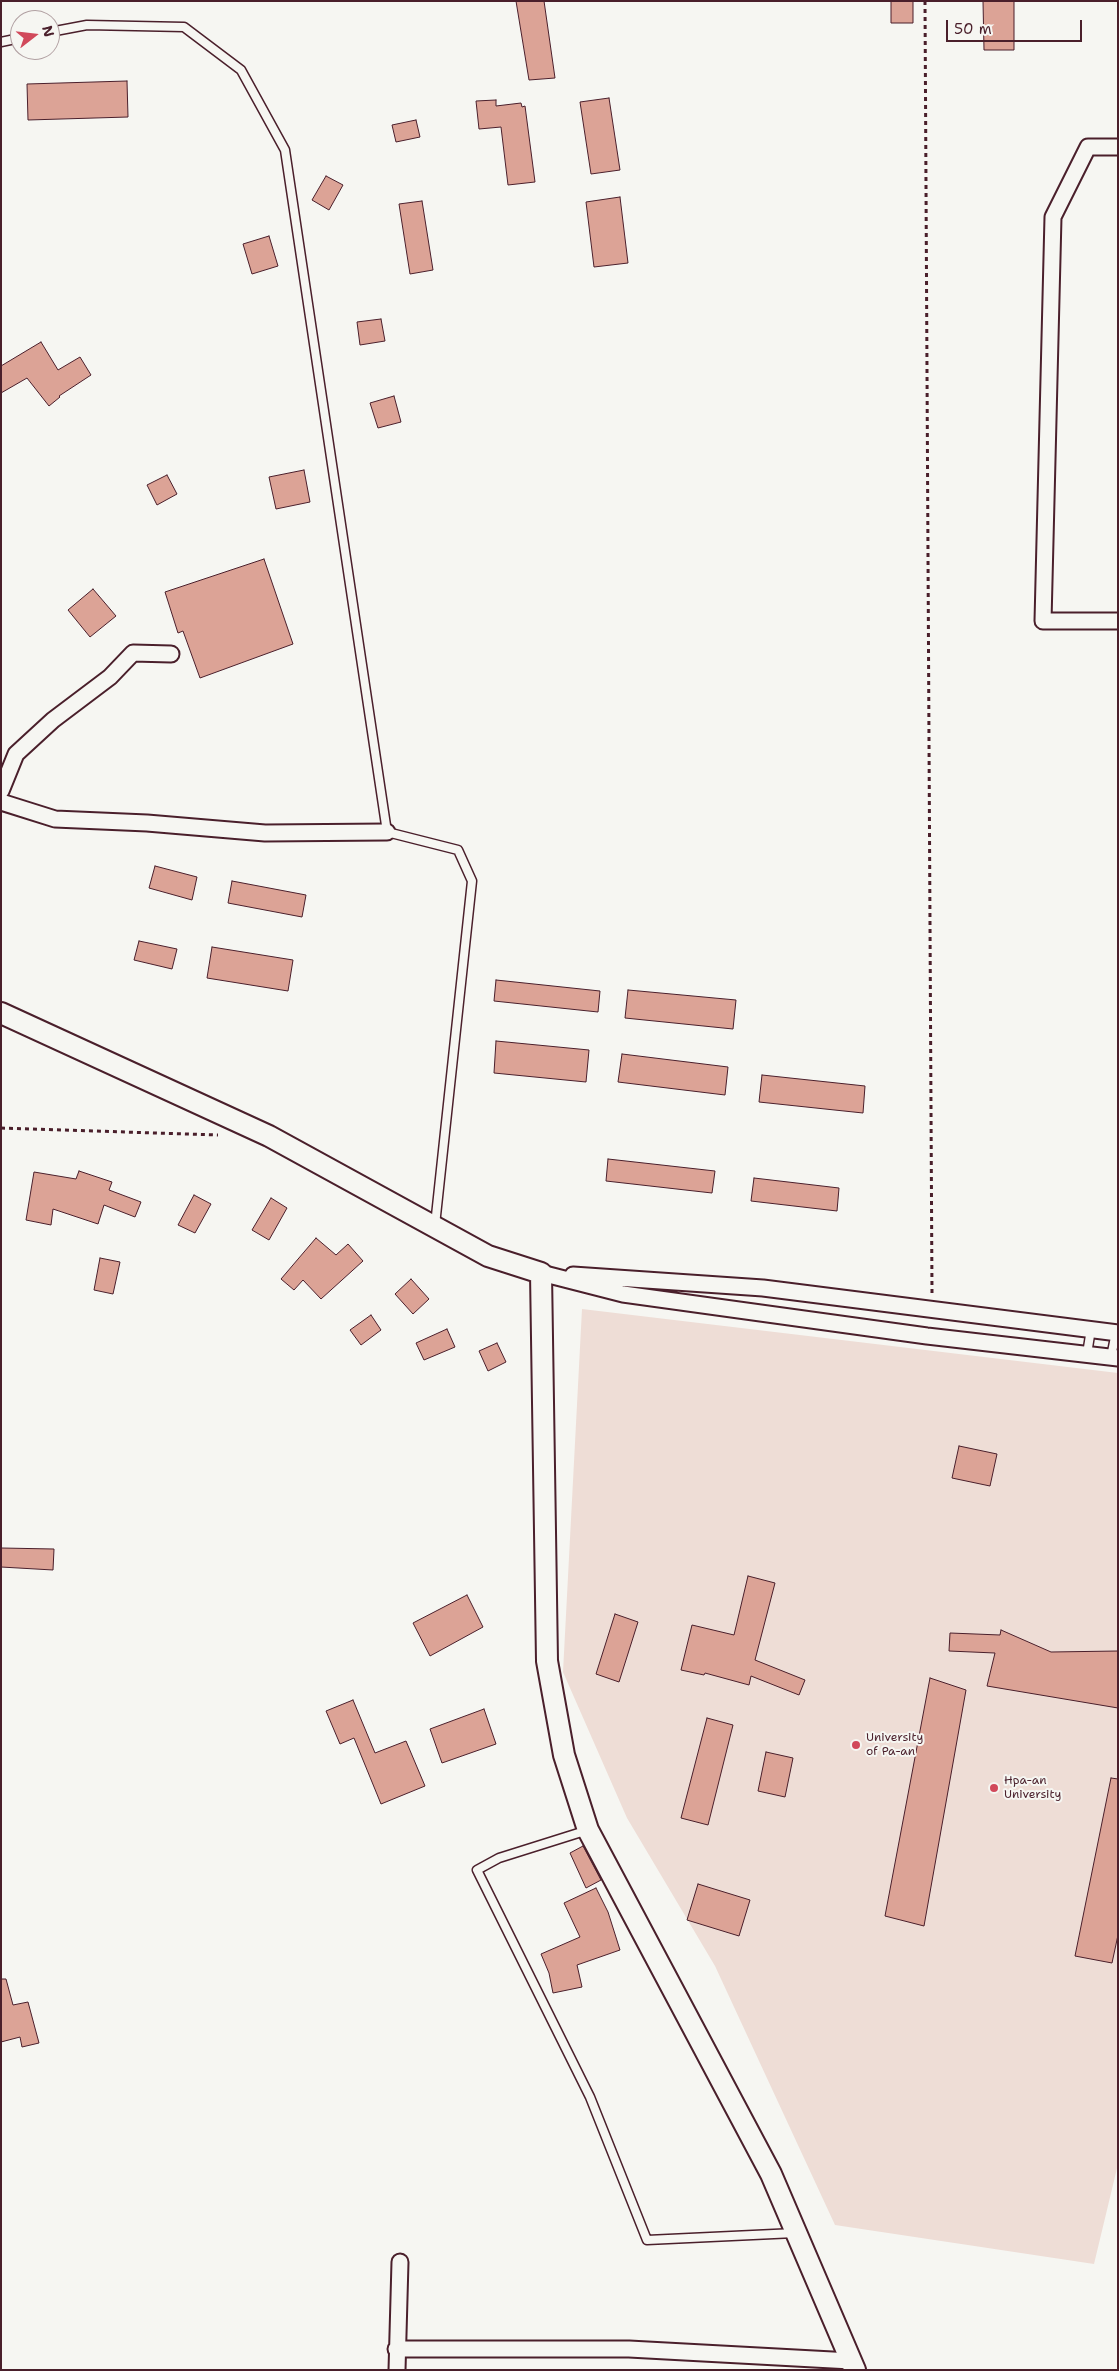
<!DOCTYPE html>
<style>
body{margin:0}
#map{position:relative;width:1119px;height:2371px;overflow:hidden;background:#f6f6f2;font-family:"Shantell Sans",sans-serif}
canvas{display:block}
.frame{position:absolute;inset:0;border:2px solid #4a1f2b;pointer-events:none}
.north{position:absolute;left:10px;top:10px;width:50px;height:50px;box-sizing:border-box;background:#f6f6f2;border:1px solid #b1a0a2;border-radius:50%;rotate:74deg;font-size:14px;font-weight:700;line-height:20px;text-align:center;color:#4a1f2b}
.north::after{content:'';display:block;margin:auto;width:18px;height:22px;background:#d1495b;clip-path:polygon(50% 0,100% 100%,50% 72%,0 100%)}
.scale{position:absolute;left:946px;top:20px;width:136px;height:22px;box-sizing:border-box;border:2px solid #4a1f2b;border-top:0;padding-left:6px;font-size:15px;line-height:18px;white-space:nowrap;color:#4a1f2b;-webkit-text-stroke:4px #f6f6f2;paint-order:stroke}
</style>
<div id="map">
<canvas width="1119" height="2371"></canvas>
<div class="frame"></div>
<div class="north">N</div>
<div class="scale">50 m</div>
</div>
<script>
const ctx = document.querySelector('canvas').getContext('2d');
ctx.lineJoin = 'round';
function paint(path, color) {
  ctx.fillStyle = color;
  ctx.fill(path, 'evenodd');
}
function toPath(rows) {
  const path = new Path2D();
  for (const r of rows) {
    path.moveTo(r[0], r[1]);
    for (let i = 2; i < r.length; i += 2) path.lineTo(r[i], r[i + 1]);
  }
  return path;
}
function trace(path, color, width, dash) {
  ctx.strokeStyle = color;
  ctx.lineWidth = width;
  ctx.lineCap = dash ? 'butt' : 'round';
  ctx.setLineDash(dash || []);
  ctx.stroke(path);
}
function write(font, color, halo, rows, align = 'center') {
  ctx.font = font + ' "Shantell Sans",sans-serif';
  ctx.lineWidth = 4;
  ctx.setLineDash([]);
  ctx.textBaseline = 'middle';
  ctx.strokeStyle = halo;
  ctx.fillStyle = color;
  for (const [text, x, y, turn = 0] of rows) {
    ctx.save();
    ctx.translate(x, y);
    ctx.rotate((+turn || 0) * Math.PI / 180);
    ctx.textAlign = isNaN(turn) ? turn : align;
    if (halo) ctx.strokeText(text, 0, 0);
    ctx.fillText(text, 0, 0);
    ctx.restore();
  }
}
const built = toPath([
 [582,1309,1118,1373,1118,2164,1094,2264,835,2225,715,1966,627,1818,563,1672]
]);
const building = toPath([
 [516,1,544,1,555,78,529,80,516,1],
 [891,1,913,1,913,23,891,23,891,1],
 [983,1,1014,1,1014,50,984,50,983,1],
 [127,81,128,117,28,120,27,84,127,81],
 [609,98,620,170,591,174,580,102,609,98],
 [496,100,496,106,521,103,522,107,525,106,535,182,508,185,501,127,479,129,476,101,496,100],
 [416,120,420,137,396,142,392,125,416,120],
 [326,176,343,185,329,210,312,200,326,176],
 [620,197,628,263,594,267,586,202,620,197],
 [422,201,433,270,410,274,399,204,422,201],
 [269,236,278,266,252,274,243,244,269,236],
 [381,319,385,341,360,345,357,322,381,319],
 [41,342,58,370,80,357,91,375,59,396,60,397,49,406,27,378,1,393,1,366,41,342],
 [394,396,401,422,378,428,370,403,394,396],
 [304,470,310,502,276,509,269,477,304,470],
 [167,475,177,494,157,505,147,485,167,475],
 [264,559,293,644,200,678,183,631,178,633,165,592,264,559],
 [93,589,116,616,90,637,68,610,93,589],
 [155,866,197,877,192,900,149,888,155,866],
 [232,881,306,895,302,917,228,903,232,881],
 [139,941,177,949,172,969,134,960,139,941],
 [212,947,293,960,288,991,207,978,212,947],
 [496,980,600,991,598,1012,494,1001,496,980],
 [628,990,736,1000,733,1029,625,1018,628,990],
 [496,1041,589,1050,586,1082,494,1073,496,1041],
 [622,1054,728,1067,725,1095,618,1082,622,1054],
 [762,1075,865,1086,863,1113,759,1102,762,1075],
 [608,1159,715,1171,712,1193,606,1181,608,1159],
 [79,1171,112,1182,109,1190,141,1202,135,1217,104,1205,98,1224,53,1209,51,1225,26,1220,34,1172,76,1179,79,1171],
 [754,1178,839,1188,837,1211,751,1201,754,1178],
 [194,1195,211,1204,195,1233,178,1225,194,1195],
 [271,1198,287,1208,269,1240,252,1230,271,1198],
 [316,1238,336,1255,348,1244,363,1261,321,1299,303,1280,294,1290,281,1279,316,1238],
 [100,1258,120,1262,113,1294,94,1290,100,1258],
 [411,1279,429,1299,413,1314,395,1294,411,1279],
 [371,1315,381,1330,361,1345,350,1330,371,1315],
 [447,1329,455,1347,424,1360,416,1343,447,1329],
 [497,1343,506,1362,488,1371,479,1351,497,1343],
 [959,1446,997,1454,990,1486,952,1478,959,1446],
 [1,1548,54,1549,53,1570,1,1567,1,1548],
 [748,1576,775,1583,755,1660,805,1680,799,1695,751,1676,749,1685,705,1673,704,1675,681,1670,692,1625,734,1635,748,1576],
 [467,1595,483,1627,430,1656,413,1623,467,1595],
 [615,1614,638,1622,619,1682,596,1674,615,1614],
 [1001,1630,1051,1652,1118,1651,1118,1708,987,1686,995,1653,949,1651,950,1633,1000,1635,1001,1630],
 [930,1678,966,1690,924,1926,885,1916,930,1678],
 [353,1700,375,1753,406,1741,425,1786,381,1804,354,1738,340,1744,326,1711,353,1700],
 [484,1709,496,1744,442,1763,430,1729,484,1709],
 [707,1718,733,1725,708,1825,681,1818,707,1718],
 [766,1752,793,1758,785,1797,758,1791,766,1752],
 [1111,1778,1118,1779,1118,1935,1112,1963,1075,1956,1111,1778],
 [583,1846,601,1880,586,1888,570,1853,583,1846],
 [698,1884,750,1900,739,1936,687,1920,698,1884],
 [596,1888,608,1912,620,1950,577,1965,582,1987,553,1993,549,1973,541,1954,580,1937,564,1903,596,1888],
 [1,1979,6,1979,13,2005,28,2002,39,2043,22,2047,20,2037,1,2042,1,1979]
]);
const path = toPath([
 [925,1,932,1293],
 [1,1128,218,1135]
]);
const lane = toPath([
 [50,32,87,25,184,27,241,70,285,150,387,832,458,850,472,881,435,1225],
 [1,42,20,38],
 [1087,1354,1091,1329],
 [1111,1357,1116,1332],
 [588,1830,499,1858,477,1870,590,2097,647,2240,795,2233]
]);
const street = toPath([
 [1118,147,1088,147,1053,217,1043,621,1118,621],
 [1,791,16,754,53,720,110,677,133,653,171,654],
 [1,802,55,819,147,823,265,833,387,832],
 [541,1273,623,1294,927,1336,1118,1358],
 [573,1275,763,1288,1118,1333],
 [396,2349,629,2349,851,2361],
 [397,2370,400,2262]
]);
const secondary = toPath([
 [1,1013,269,1136,488,1256,541,1273,547,1661,564,1755,588,1830,771,2174,855,2370]
]);
const markers = [
 [856,1745,5,"#d1495b"],
 [994,1788,5,"#d1495b"]
];
const poiNames = [
 ["University",866,1738],
 ["of Pa-an",866,1752],
 ["Hpa-an",1004,1781],
 ["University",1004,1795]
];
paint(built, '#eeddd6');
paint(building, '#dca396');
trace(building, '#4a1f2b', 1);
trace(lane, '#4a1f2b', 11);
trace(street, '#4a1f2b', 19);
trace(secondary, '#4a1f2b', 24);
trace(path, '#4a1f2b', 3, [4, 4]);
trace(lane, '#f6f6f2', 8);
trace(street, '#f6f6f2', 15);
trace(secondary, '#f6f6f2', 20);
for (const [x, y, r, color] of markers) {
  const dot = new Path2D();
  dot.arc(x, y, r, 0, 2 * Math.PI);
  ctx.fillStyle = color;
  ctx.fill(dot);
  trace(dot, '#f6f6f2', 2);
}
write('12px', '#4a1f2b', '#f6f6f2', poiNames, 'left');
</script>
